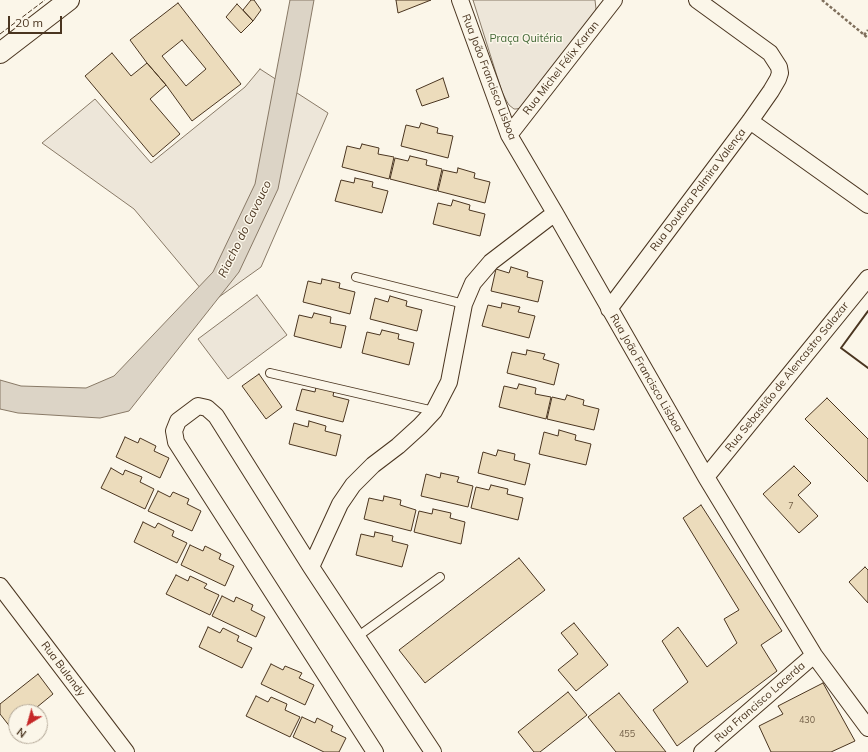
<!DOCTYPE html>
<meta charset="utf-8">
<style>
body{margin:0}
#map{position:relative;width:868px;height:752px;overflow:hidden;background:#fbf6e9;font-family:Mulish,sans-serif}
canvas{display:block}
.north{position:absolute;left:8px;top:704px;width:40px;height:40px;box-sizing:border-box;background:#fbf6e9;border:1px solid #b4a999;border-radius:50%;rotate:217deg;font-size:11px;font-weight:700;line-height:16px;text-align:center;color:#4a3520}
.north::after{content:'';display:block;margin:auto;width:14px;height:18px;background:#c62828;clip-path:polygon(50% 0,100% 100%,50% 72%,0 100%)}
.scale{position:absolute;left:8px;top:16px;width:54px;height:18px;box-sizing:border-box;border:2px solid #4a3520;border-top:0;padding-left:5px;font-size:12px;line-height:14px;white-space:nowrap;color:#4a3520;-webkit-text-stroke:3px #fbf6e9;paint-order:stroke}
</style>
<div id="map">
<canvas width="868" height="752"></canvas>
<div class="north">N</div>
<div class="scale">20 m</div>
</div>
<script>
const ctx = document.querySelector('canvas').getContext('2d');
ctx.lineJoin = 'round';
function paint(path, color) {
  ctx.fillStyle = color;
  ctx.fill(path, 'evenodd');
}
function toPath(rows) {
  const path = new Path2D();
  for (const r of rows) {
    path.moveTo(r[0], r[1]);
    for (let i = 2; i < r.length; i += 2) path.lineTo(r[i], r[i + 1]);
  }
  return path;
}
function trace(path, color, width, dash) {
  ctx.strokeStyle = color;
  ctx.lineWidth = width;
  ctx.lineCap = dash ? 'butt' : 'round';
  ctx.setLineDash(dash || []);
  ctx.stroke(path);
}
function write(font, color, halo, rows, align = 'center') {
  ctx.font = font + ' Mulish,sans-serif';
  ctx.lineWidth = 3;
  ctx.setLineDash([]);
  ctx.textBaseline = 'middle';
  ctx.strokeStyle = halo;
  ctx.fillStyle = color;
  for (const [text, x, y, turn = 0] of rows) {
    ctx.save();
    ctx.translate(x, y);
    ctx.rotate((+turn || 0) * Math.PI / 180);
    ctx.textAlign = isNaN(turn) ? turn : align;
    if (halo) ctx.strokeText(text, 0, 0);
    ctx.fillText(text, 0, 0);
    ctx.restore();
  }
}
const green = toPath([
 [473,0,595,0,596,9,595,12,521,108,516,109,514,109,509,105,506,100,502,92,473,0],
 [260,69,328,113,261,267,212,302,134,209,42,143,95,99,151,163,245,87,260,69],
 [257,295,287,335,228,379,198,339,257,295]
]);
const water = toPath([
 [290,0,314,0,300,77,278,189,239,272,129,411,100,418,18,413,0,409,0,380,21,386,86,388,114,376,213,272,255,184,290,0]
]);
const building = toPath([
 [251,0,254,0,261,10,253,21,243,10,251,0],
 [396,0,431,0,398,13,396,0],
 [178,3,241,84,192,121,166,85,147,63,130,40,178,3],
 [182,40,206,69,186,86,162,56,182,40],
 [237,4,253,21,241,33,226,17,237,4],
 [112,53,131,76,147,63,166,85,150,99,180,134,153,157,85,76,112,53],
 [443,78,449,97,422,106,416,90,443,78],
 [421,123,438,128,437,133,453,136,448,158,401,146,406,125,419,128,421,123],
 [362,144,379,148,378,154,394,157,389,179,342,167,347,146,360,149,362,144],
 [410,156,427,160,426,165,442,169,437,191,390,179,395,158,408,161,410,156],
 [458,168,475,173,474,178,490,182,485,203,438,191,443,170,457,173,458,168],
 [355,178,373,182,372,187,388,191,382,213,335,201,341,180,354,183,355,178],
 [453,200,470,205,469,210,485,214,480,236,433,224,438,203,451,206,453,200],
 [511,267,528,272,527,277,543,281,538,302,491,291,496,269,509,273,511,267],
 [322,279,340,283,339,288,355,292,350,314,303,302,308,281,321,284,322,279],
 [390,296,407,301,406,306,422,310,417,331,370,319,375,298,388,302,390,296],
 [502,303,520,307,518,312,535,316,529,338,482,326,488,305,501,308,502,303],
 [314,313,331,317,330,323,346,326,341,348,294,336,299,315,312,318,314,313],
 [382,330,399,334,398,339,414,343,409,365,362,353,367,332,380,335,382,330],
 [527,350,545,354,543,359,559,364,554,385,507,373,512,352,526,355,527,350],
 [259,374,282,407,266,419,242,386,259,374],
 [519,384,536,388,535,394,551,397,546,419,499,407,504,386,517,389,519,384],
 [316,387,334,391,333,396,349,400,343,422,296,410,302,389,315,392,316,387],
 [567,395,584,400,583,405,599,409,594,430,547,419,552,397,565,400,567,395],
 [827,398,868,439,868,482,805,419,827,398],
 [309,421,326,426,325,431,341,435,336,456,289,444,294,423,308,427,309,421],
 [559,430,576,435,575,440,591,444,586,465,539,454,544,432,558,436,559,430],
 [125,437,138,443,140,438,156,446,154,451,169,458,160,478,116,457,125,437],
 [498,450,515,454,514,460,530,464,525,485,478,473,483,452,496,456,498,450],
 [794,466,811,483,798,495,818,516,799,533,763,494,794,466],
 [111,468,123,475,125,470,142,477,140,482,154,489,145,509,101,488,111,468],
 [441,473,459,477,457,482,473,486,468,507,421,496,426,474,440,478,441,473],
 [491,485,508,489,507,494,523,498,518,520,471,508,476,487,489,490,491,485],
 [158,491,170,497,173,492,189,499,187,504,201,511,192,531,148,511,158,491],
 [384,496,401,500,400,505,416,510,411,531,364,519,369,498,383,501,384,496],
 [701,505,782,631,761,645,777,671,677,746,653,710,688,682,662,641,678,627,707,667,737,643,724,619,739,610,683,518,701,505],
 [433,509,451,513,450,518,465,522,461,544,414,532,419,511,432,514,433,509],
 [143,522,155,528,158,523,174,531,172,536,187,543,177,563,134,542,143,522],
 [375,532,393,536,392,541,408,545,402,567,356,555,361,534,374,537,375,532],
 [190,545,203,551,205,546,221,554,219,559,234,566,225,586,181,565,190,545],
 [519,558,545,590,425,683,399,650,519,558],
 [865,567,868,570,868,603,849,582,865,567],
 [176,575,188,581,190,576,207,584,204,588,219,595,210,615,166,594,176,575],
 [222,596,234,602,236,597,253,605,251,610,265,617,256,637,212,616,222,596],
 [574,623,608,665,576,691,558,670,578,654,561,633,574,623],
 [208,627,220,633,223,628,239,636,237,641,252,648,242,668,199,647,208,627],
 [271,664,283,670,285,666,302,673,299,678,314,685,305,705,261,684,271,664],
 [38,674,53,694,31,712,16,712,16,724,11,728,0,714,0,704,38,674],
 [823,683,855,741,831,752,771,752,759,726,783,714,778,706,823,683],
 [568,692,587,715,540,752,534,752,518,732,568,692],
 [619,693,666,752,616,752,588,717,619,693],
 [256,696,268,702,271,697,287,704,285,710,300,717,290,737,246,716,256,696],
 [302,717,315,723,317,718,333,726,331,731,346,738,339,752,324,752,293,737,302,717]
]);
const path = toPath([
 [822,0,868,38],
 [864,35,868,30]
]);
const service = toPath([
 [356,277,464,304],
 [270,373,434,411],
 [357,637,440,577]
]);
const minor = toPath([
 [460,0,509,135,555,213,706,477,814,655,868,728],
 [750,121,868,205],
 [509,135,614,0],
 [609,309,750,121,771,91,778,79,780,73,779,67,770,53,697,0],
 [706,477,868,278],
 [311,567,340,504,353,485,373,465,398,446,420,426,434,411,449,382,464,304,473,283,491,262,555,213],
 [0,586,126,752],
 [375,752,176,442,174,431,178,421,198,406,207,408,216,416,311,567,433,752],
 [702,752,814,655]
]);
const tertiary = toPath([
 [0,53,69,0]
]);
const fence = toPath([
 [0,34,45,0]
]);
const wall = toPath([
 [868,311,841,348,868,368]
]);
const numberNames = [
 ["7",791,506],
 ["430",807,720],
 ["455",627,734]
];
const parkNames = [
 ["Praça Quitéria",526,39]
];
const streetNames = [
 ["Rua Michel Félix Karan",561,68,-52],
 ["Rua João Francisco Lisboa",489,77,69],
 ["Rua Doutora Palmira Valença",698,190,-53],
 ["Rua João Francisco Lisboa",646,373,60],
 ["Rua Sebastião de Alencastro Salazar",787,377,-51],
 ["Rua Bulandy",63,669,53],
 ["Rua Francisco Lacerda",760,702,-41]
];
const waterNames = [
 ["Riacho do Cavouco",245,229,-64]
];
paint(green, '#ede6d9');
trace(green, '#887966', 1);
paint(water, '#dcd4c6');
trace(water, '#887966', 1);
paint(building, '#ecdcbc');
trace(building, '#4a3520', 1);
trace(service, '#4a3520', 10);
trace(minor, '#4a3520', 18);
trace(tertiary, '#4a3520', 22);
trace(path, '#7f6f5c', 2.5, [3, 2]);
trace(service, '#fbf6e9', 8);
trace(minor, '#fbf6e9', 16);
trace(tertiary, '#fbf6e9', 20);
trace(fence, '#4a3520', 1, [5, 2]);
trace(wall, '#4a3520', 2);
write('9px', '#725f47', null, numberNames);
write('11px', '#436837', '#fbf6e9', parkNames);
write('11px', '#4a3520', '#fbf6e9', streetNames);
write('italic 12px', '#4a3520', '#fbf6e9', waterNames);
</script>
